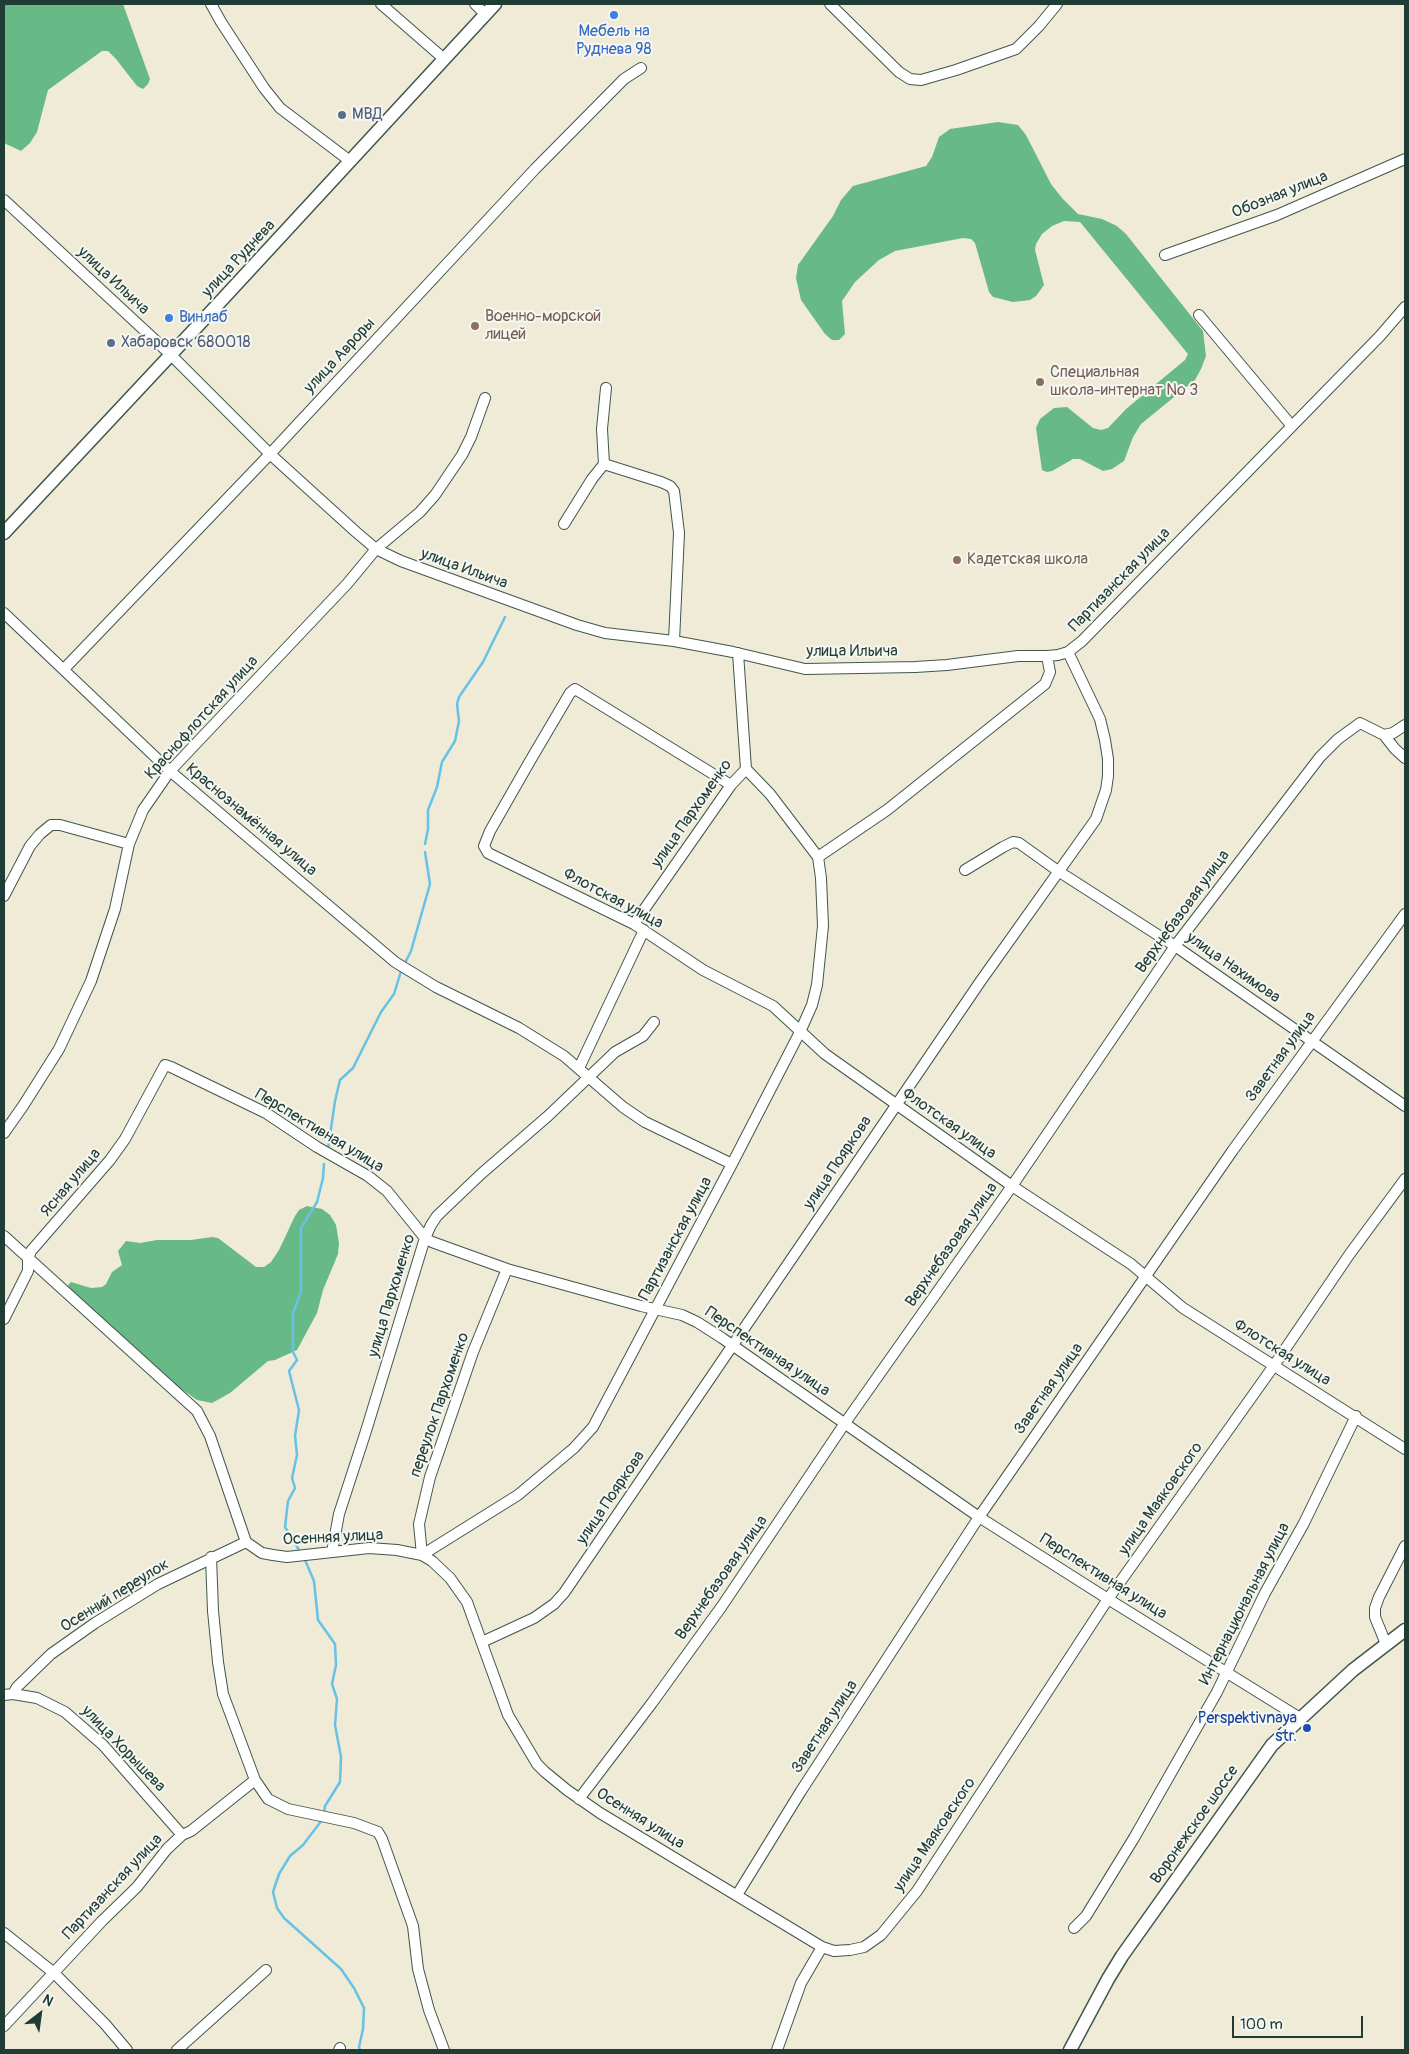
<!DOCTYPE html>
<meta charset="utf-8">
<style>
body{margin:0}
#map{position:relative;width:1409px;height:2054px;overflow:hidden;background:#efebd7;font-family:Pangolin,sans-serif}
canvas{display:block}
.frame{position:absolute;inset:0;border:5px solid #1f3d34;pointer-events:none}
.north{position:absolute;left:15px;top:1989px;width:50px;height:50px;-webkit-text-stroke:4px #f6f6f2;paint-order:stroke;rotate:30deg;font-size:14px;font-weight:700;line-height:20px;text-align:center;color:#1f3d34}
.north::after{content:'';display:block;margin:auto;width:18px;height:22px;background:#1f3d34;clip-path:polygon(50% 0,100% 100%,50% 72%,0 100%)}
.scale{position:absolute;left:1232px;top:2016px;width:131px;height:22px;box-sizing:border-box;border:2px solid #1f3d34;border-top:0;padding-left:6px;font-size:15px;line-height:18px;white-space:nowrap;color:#1f3d34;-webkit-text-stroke:4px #f6f6f2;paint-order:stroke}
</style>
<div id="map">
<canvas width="1409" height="2054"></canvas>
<div class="frame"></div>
<div class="north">N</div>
<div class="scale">100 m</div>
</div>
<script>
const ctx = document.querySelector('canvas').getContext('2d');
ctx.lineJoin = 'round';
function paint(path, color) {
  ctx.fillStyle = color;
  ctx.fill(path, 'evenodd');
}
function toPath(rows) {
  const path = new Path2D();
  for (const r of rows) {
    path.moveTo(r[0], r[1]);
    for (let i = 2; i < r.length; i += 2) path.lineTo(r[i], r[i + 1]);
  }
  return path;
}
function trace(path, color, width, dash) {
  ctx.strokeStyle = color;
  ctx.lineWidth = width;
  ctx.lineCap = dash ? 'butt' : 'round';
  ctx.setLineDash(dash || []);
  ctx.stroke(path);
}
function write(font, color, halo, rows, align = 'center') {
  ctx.font = font + ' Pangolin,sans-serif';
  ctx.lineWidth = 4;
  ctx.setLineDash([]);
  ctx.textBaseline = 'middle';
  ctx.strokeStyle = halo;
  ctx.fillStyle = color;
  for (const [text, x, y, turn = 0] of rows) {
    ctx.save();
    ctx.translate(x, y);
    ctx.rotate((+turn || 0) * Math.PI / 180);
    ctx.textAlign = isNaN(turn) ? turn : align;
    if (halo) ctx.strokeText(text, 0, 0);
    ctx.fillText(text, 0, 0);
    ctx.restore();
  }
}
const forest = toPath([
 [4,4,123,4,150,79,148,84,143,89,137,86,116,59,108,51,102,51,48,90,37,132,30,143,21,151,6,144,4,142],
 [998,122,1018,125,1026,135,1051,184,1062,198,1078,214,1102,219,1117,226,1126,234,1203,331,1206,356,1201,369,1195,380,1141,424,1133,437,1124,461,1112,469,1103,471,1080,459,1073,459,1052,471,1047,472,1042,470,1036,428,1040,419,1054,408,1067,407,1093,428,1101,430,1108,428,1126,409,1185,360,1188,354,1080,222,1064,221,1052,226,1042,234,1036,244,1035,250,1044,285,1036,296,1030,300,1013,302,993,297,989,292,975,243,971,239,963,238,895,251,879,260,855,282,842,301,845,334,839,340,832,340,825,334,801,300,796,278,798,265,833,216,841,200,853,186,926,166,932,157,939,137,950,129],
 [307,1206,322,1209,330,1215,336,1225,339,1243,338,1254,323,1290,317,1313,297,1350,275,1360,268,1361,230,1393,212,1403,197,1400,177,1386,72,1293,68,1285,71,1282,91,1288,102,1287,106,1284,112,1272,122,1265,118,1251,126,1241,140,1243,157,1240,191,1240,212,1237,218,1238,256,1267,264,1267,271,1262,279,1250,295,1216,299,1210]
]);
const stream = toPath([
 [425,844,428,829,428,810,437,787,442,762,455,741,459,721,457,704,459,697,483,662,505,617],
 [405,963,411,951,430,884,425,852],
 [328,1149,335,1101,340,1080,353,1068,381,1012,394,994,402,968],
 [299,1550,285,1527,288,1501,295,1488,292,1478,297,1455,295,1436,299,1410,289,1371,297,1360,293,1352,293,1313,301,1292,301,1228,317,1202,323,1178,324,1164],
 [305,1560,314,1581,318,1620,335,1644,336,1665,332,1684,337,1699,335,1725,341,1757,340,1782,325,1806,324,1815],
 [322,1820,303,1845,290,1856,279,1874,273,1892,277,1908,284,1918,341,1969,354,1988,364,2008,363,2029,359,2047,360,2050]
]);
const minor = toPath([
 [211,4,221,22,264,88,280,108,350,161],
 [381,4,443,58],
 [475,4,485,14],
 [830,4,899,72,910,79,921,80,956,70,1016,49,1039,26,1057,4],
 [4,200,170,354,270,454,356,532,376,549,401,561,577,625,605,633,674,641,733,652,805,669,915,667,947,665,1018,656,1047,656],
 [1165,255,1277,215,1405,159],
 [1199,315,1291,425],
 [604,464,661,482,670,486,674,491,679,533,674,641],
 [564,524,592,479,604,464,602,429,606,388],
 [4,613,170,771,395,962,436,987,519,1028,564,1056,623,1107,645,1122,732,1164],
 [64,669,270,454,535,169,624,79,641,68],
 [1384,735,1393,733,1405,725],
 [731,785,575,689,570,693,530,761,490,831,484,846,488,853,634,924,703,970,773,1006,825,1054,1012,1186,1131,1264,1183,1308,1405,1449],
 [818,857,887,810,1045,684,1050,672,1047,656,1058,655,1068,652,1082,641,1380,336,1405,307],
 [965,870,1003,847,1013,842,1019,843,1058,871,1175,946,1405,1106],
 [4,896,30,846,40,834,51,825,60,825,129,844],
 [634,924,731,785,746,769,738,653],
 [579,1068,644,930],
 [4,1133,23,1106,59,1049,91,981,115,909,129,844,143,810,170,771,347,584,376,549,420,512,435,495,462,455,471,437,485,398],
 [4,1236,197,1411,210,1436,246,1542,262,1553,273,1555,287,1557,369,1548,397,1550,422,1555,432,1561,450,1578,467,1602,508,1715,537,1764,545,1772,567,1790,600,1813,822,1947,834,1951,850,1950,864,1947,881,1935,917,1891,1108,1599,1273,1367,1349,1255,1405,1179],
 [507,1269,473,1352,430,1477,419,1524,422,1555,518,1495,574,1448,593,1427,732,1164,800,1032,812,1005,817,985,823,926,821,878,818,857,770,794,746,769],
 [4,1319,28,1271,28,1259,31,1251,110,1160,125,1139,165,1065,171,1067,266,1113,317,1147,368,1176,387,1191,425,1238,432,1242,507,1269,641,1306,682,1315,697,1322,722,1338,979,1517,1108,1599,1300,1718],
 [332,1552,339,1514,366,1431,425,1238,431,1225,437,1216,481,1174,548,1116,615,1052,643,1036,654,1022],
 [211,1557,213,1611,218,1662,223,1694,255,1780,268,1799,288,1809,354,1823,378,1832,382,1839,413,1926,418,1969,429,2010,444,2050],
 [482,1642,534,1618,554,1604,564,1593,980,982,1096,819,1106,790,1108,776,1108,759,1105,740,1100,719,1068,652],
 [1386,1644,1375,1617,1375,1608,1379,1597,1405,1546],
 [13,1694,17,1687,51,1654,95,1623,158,1584,246,1542],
 [4,1695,13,1694,37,1698,65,1712,103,1745,182,1835],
 [579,1799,652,1703,722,1606,845,1423,1012,1186,1175,946,1320,757,1338,739,1360,723,1384,735,1395,749,1405,758],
 [737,1895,801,1791,979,1517,1233,1150,1405,914],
 [1074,1928,1086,1916,1134,1838,1217,1692,1265,1593,1304,1523,1356,1416],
 [4,1933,54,1973,105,2024,127,2050],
 [4,2026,102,1921,137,1887,167,1849,182,1835,191,1831,255,1780],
 [177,2050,266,1970],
 [339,2050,340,2048],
 [777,2050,801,1983,822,1947]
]);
const major = toPath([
 [4,533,220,302,495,4],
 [1070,2050,1108,1979,1122,1956,1272,1745,1353,1670,1405,1630]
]);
const markers = [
 [614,15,5,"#3f7fe0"],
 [342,115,5,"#5c6f8a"],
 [169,318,5,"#3f7fe0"],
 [475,326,5,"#8d6e63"],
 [111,343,5,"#5c6f8a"],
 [1040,382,5,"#8d6e63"],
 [957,560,5,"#8d6e63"],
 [1307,1728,5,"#1a4fb4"]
];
const shopNames = [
 ["Мебель на",614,32],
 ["Руднева 98",614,50],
 ["Винлаб",179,318,"left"]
];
const serviceNames = [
 ["МВД",352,115],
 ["Хабаровск 680018",121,343]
];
const streetNames = [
 ["Обозная улица",1280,195,-22],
 ["улица Руднева",239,259,-47],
 ["улица Ильича",113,281,43],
 ["улица Авроры",340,356,-47],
 ["улица Ильича",464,569,20],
 ["Партизанская улица",1120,580,-46],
 ["улица Ильича",852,652],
 ["Краснофлотская улица",202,718,-48],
 ["улица Пархоменко",692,814,-55],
 ["Краснознамённая улица",251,820,40],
 ["Флотская улица",613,899,28],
 ["Верхнебазовая улица",1183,912,-54],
 ["улица Нахимова",1233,968,35],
 ["Заветная улица",1281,1057,-54],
 ["Флотская улица",949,1124,35],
 ["Перспективная улица",319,1131,31],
 ["улица Пояркова",838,1163,-56],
 ["Ясная улица",71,1183,-50],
 ["Партизанская улица",676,1239,-62],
 ["Верхнебазовая улица",952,1245,-55],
 ["улица Пархоменко",392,1296,-73],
 ["Перспективная улица",767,1352,34],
 ["Флотская улица",1282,1353,32],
 ["Заветная улица",1049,1389,-55],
 ["переулок Пархоменко",440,1405,-71],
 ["улица Пояркова",611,1498,-56],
 ["улица Маяковского",1161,1499,-55],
 ["Осенняя улица",333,1538,-3],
 ["Перспективная улица",1103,1577,32],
 ["Верхнебазовая улица",722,1578,-55],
 ["Осенний переулок",115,1596,-32],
 ["Интернациональная улица",1245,1604,-63],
 ["Заветная улица",825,1727,-57],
 ["улица Хорышева",123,1749,46],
 ["Осенняя улица",640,1819,32],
 ["Воронежское шоссе",1195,1825,-55],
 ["улица Маяковского",935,1835,-56],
 ["Партизанская улица",113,1887,-47]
];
const educationNames = [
 ["Военно-морской",485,317],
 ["лицей",485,335],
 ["Специальная",1050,373],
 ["школа-интернат № 3",1050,391],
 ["Кадетская школа",967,560]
];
const transitNames = [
 ["Perspektivnaya",1297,1719],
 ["str.",1297,1737]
];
paint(forest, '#67b986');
trace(stream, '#67c2e5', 2.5);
trace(minor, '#3e574c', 12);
trace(major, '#3e574c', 15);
trace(minor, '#fff', 10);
trace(major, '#fff', 12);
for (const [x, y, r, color] of markers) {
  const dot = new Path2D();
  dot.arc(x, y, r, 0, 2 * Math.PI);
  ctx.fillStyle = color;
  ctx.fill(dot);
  trace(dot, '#f6f6f2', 2);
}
write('16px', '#366cbe', '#f6f6f2', shopNames);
write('16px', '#4e5e75', '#f6f6f2', serviceNames, 'left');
write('16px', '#1f3d34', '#f6f6f2', streetNames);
write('16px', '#785e54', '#f6f6f2', educationNames, 'left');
write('16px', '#164399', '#f6f6f2', transitNames, 'right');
</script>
